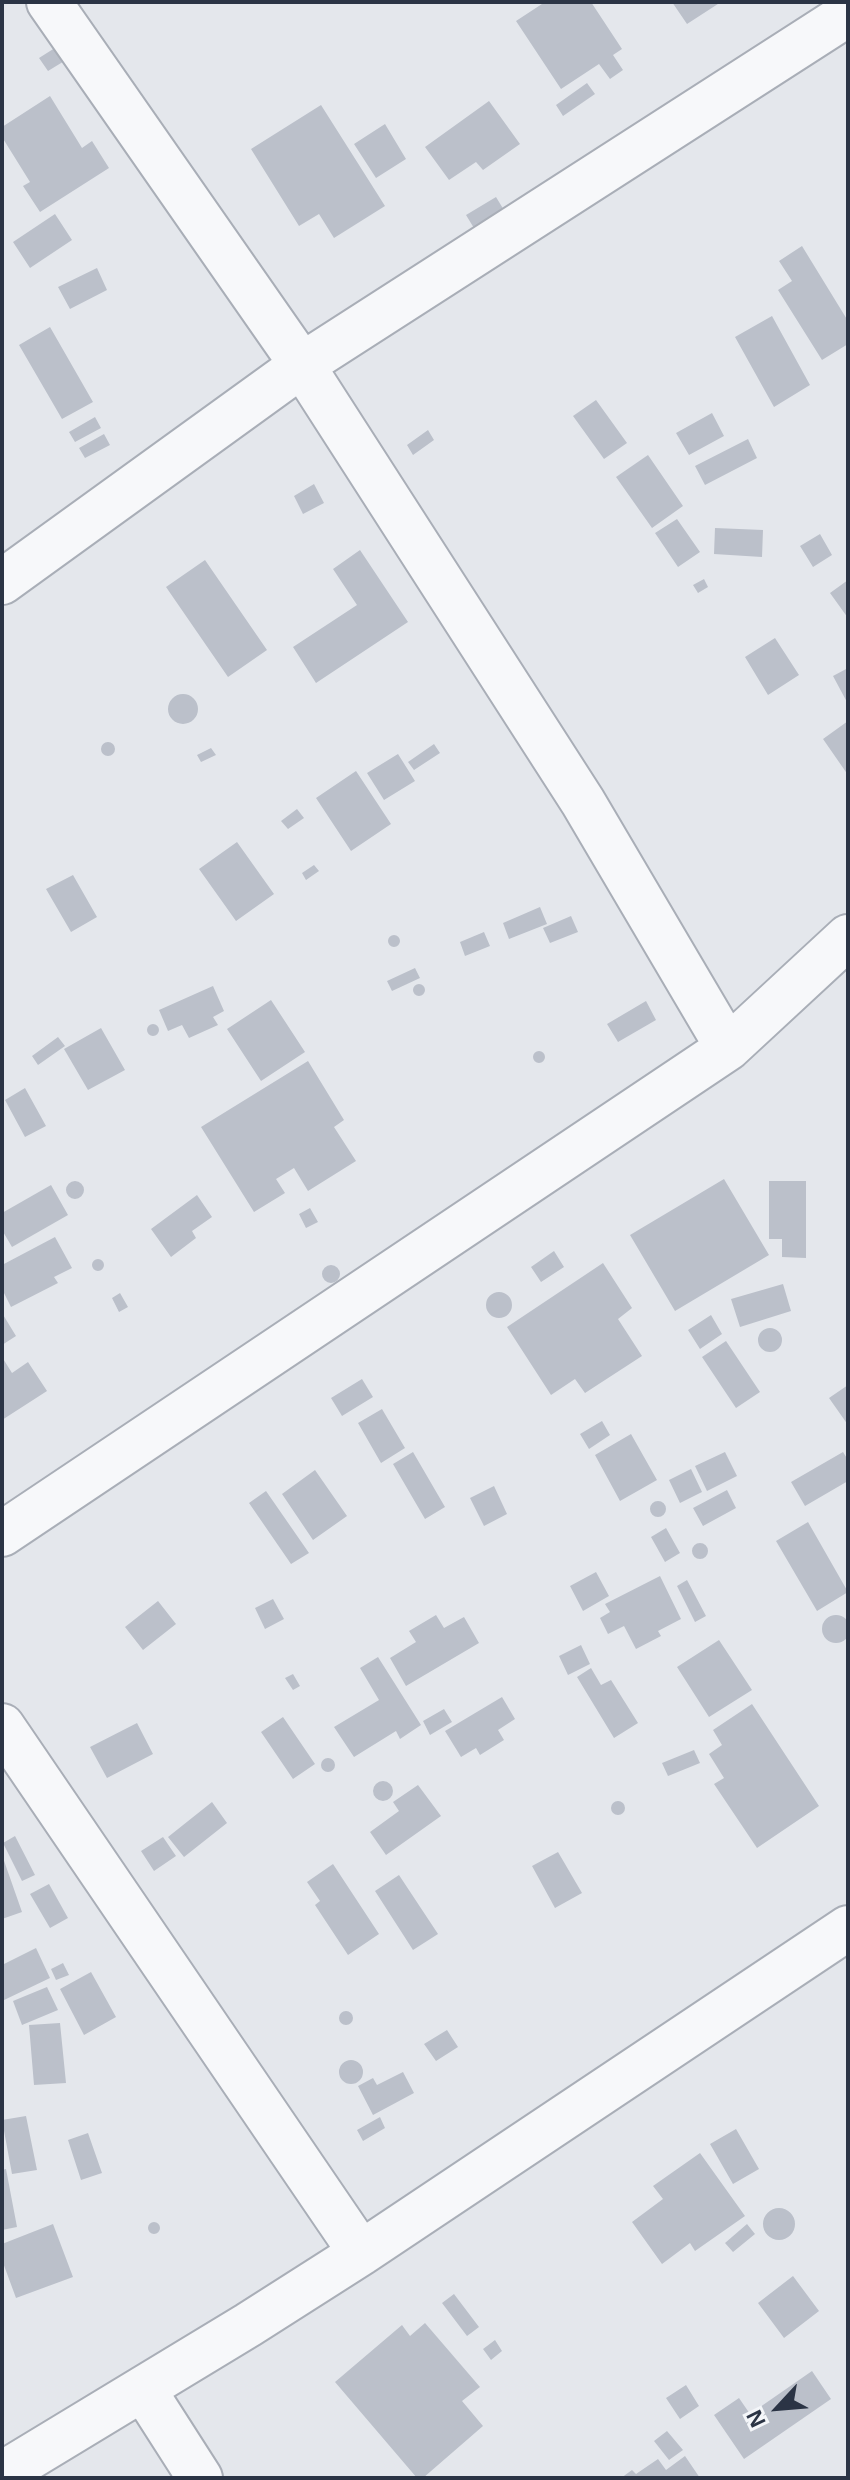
<!DOCTYPE html>
<style>
body{margin:0}
#map{position:relative;width:850px;height:2480px;overflow:hidden;background:#e4e7ec;font-family:Arial,sans-serif}
canvas{display:block}
.frame{position:absolute;inset:0;border:4px solid #2b3445;pointer-events:none}
.north{position:absolute;left:738px;top:2368px;width:80px;height:80px;-webkit-text-stroke:6px #f4f6f9;paint-order:stroke;rotate:244deg;font-size:22px;font-weight:700;line-height:32px;text-align:center;color:#2b3445}
.north::after{content:'';display:block;margin:auto;width:28px;height:36px;background:#2b3445;clip-path:polygon(50% 0,100% 100%,50% 72%,0 100%)}
</style>
<div id="map">
<canvas width="850" height="2480"></canvas>
<div class="frame"></div>
<div class="north">N</div>
</div>
<script>
const ctx = document.querySelector('canvas').getContext('2d');
ctx.lineJoin = 'round';
function paint(path, color) {
  ctx.fillStyle = color;
  ctx.fill(path, 'evenodd');
}
function toPath(rows) {
  const path = new Path2D();
  for (const r of rows) {
    if (r.length === 3) {
      path.moveTo(r[0] + r[2], r[1]);
      path.arc(r[0], r[1], r[2], 0, 2 * Math.PI);
      continue;
    }
    path.moveTo(r[0], r[1]);
    for (let i = 2; i < r.length; i += 2) path.lineTo(r[i], r[i + 1]);
  }
  return path;
}
function trace(path, color, width, dash) {
  ctx.strokeStyle = color;
  ctx.lineWidth = width;
  ctx.lineCap = dash ? 'butt' : 'round';
  ctx.setLineDash(dash || []);
  ctx.stroke(path);
}
const building = toPath([
 [545,2,591,2,622,49,613,55,623,70,610,79,599,64,561,89,516,21],
 [672,2,721,2,687,24],
 [58,46,66,60,48,71,39,58],
 [587,83,595,94,563,116,556,105],
 [50,96,82,148,92,141,109,168,40,212,23,186,30,182,2,137,2,127],
 [489,101,520,144,483,170,476,162,449,180,425,147],
 [321,105,385,206,334,238,319,214,299,226,251,149],
 [385,124,406,159,376,178,354,144],
 [496,197,510,220,480,238,466,215],
 [55,214,72,240,30,268,13,242],
 [802,246,848,321,848,344,822,360,778,290,792,281,779,261],
 [97,268,107,290,70,309,58,287],
 [772,316,810,385,774,407,735,337],
 [50,327,93,402,62,419,19,345],
 [596,400,627,443,604,459,573,416],
 [712,413,724,436,689,455,676,433],
 [95,417,101,428,75,442,69,432],
 [428,430,434,440,413,455,407,445],
 [104,434,110,445,85,458,79,448],
 [748,439,757,458,705,485,695,466],
 [648,455,683,506,652,528,616,477],
 [314,484,324,503,303,514,294,496],
 [677,519,700,552,678,567,655,533],
 [715,528,763,530,762,557,714,554],
 [820,534,832,555,813,567,800,546],
 [360,550,408,622,316,683,293,647,357,605,333,569],
 [205,560,267,650,228,677,166,587],
 [704,579,708,587,698,593,693,585],
 [848,580,848,618,830,593],
 [775,638,799,675,768,695,745,657],
 [848,668,848,704,833,676],
 [183,709,15],
 [848,721,848,775,823,739],
 [108,749,7],
 [434,744,440,753,414,770,408,762],
 [211,748,216,755,201,762,197,755],
 [398,754,415,781,384,800,367,773],
 [356,771,391,824,351,851,316,798],
 [297,809,304,818,288,829,281,821],
 [237,842,274,894,236,921,199,869],
 [314,865,319,871,306,880,302,873],
 [73,875,97,917,71,932,46,889],
 [540,907,547,924,509,939,503,923],
 [571,916,578,932,550,943,543,928],
 [484,932,490,946,465,956,460,942],
 [394,941,6],
 [415,968,420,978,392,991,387,981],
 [419,990,6],
 [213,986,224,1011,213,1017,218,1025,189,1038,182,1025,168,1031,159,1010],
 [271,1000,305,1052,261,1081,227,1029],
 [646,1001,656,1020,618,1042,607,1024],
 [153,1030,6],
 [101,1028,125,1070,88,1090,64,1049],
 [58,1037,65,1046,38,1065,32,1056],
 [539,1057,6],
 [308,1061,344,1120,334,1127,356,1161,308,1191,294,1168,276,1179,285,1193,254,1212,201,1127],
 [25,1088,46,1126,25,1137,5,1100],
 [724,1179,769,1255,675,1311,630,1235],
 [75,1190,9],
 [769,1181,806,1181,806,1258,782,1257,782,1239,769,1239],
 [51,1185,68,1215,12,1247,2,1230,2,1213],
 [197,1195,212,1217,192,1231,196,1238,171,1257,151,1229],
 [310,1208,318,1222,306,1228,299,1214],
 [55,1237,72,1268,54,1277,58,1283,11,1307,2,1289,2,1265],
 [554,1251,564,1267,541,1282,531,1267],
 [98,1265,6],
 [603,1263,632,1308,618,1319,642,1356,585,1393,575,1379,551,1395,507,1327],
 [331,1274,9],
 [783,1284,791,1311,740,1327,731,1299],
 [499,1305,13],
 [120,1293,128,1307,119,1312,112,1298],
 [2,1313,16,1336,2,1345],
 [711,1315,722,1334,700,1349,688,1330],
 [770,1340,12],
 [726,1341,760,1392,736,1408,702,1357],
 [2,1357,12,1373,28,1362,47,1391,2,1420],
 [362,1379,373,1397,342,1416,331,1398],
 [848,1385,848,1425,829,1398],
 [382,1409,405,1448,381,1463,358,1423],
 [602,1421,610,1435,589,1449,580,1434],
 [631,1434,657,1480,620,1501,595,1455],
 [413,1452,445,1507,425,1519,393,1464],
 [725,1452,737,1476,707,1491,695,1466],
 [843,1452,848,1460,848,1481,805,1506,791,1482],
 [691,1469,702,1492,680,1503,669,1480],
 [315,1470,347,1516,313,1540,282,1494],
 [494,1486,507,1514,484,1526,470,1498],
 [727,1490,736,1508,703,1526,693,1508],
 [266,1491,309,1553,291,1564,249,1503],
 [658,1509,8],
 [808,1522,848,1592,817,1611,776,1541],
 [666,1528,680,1553,665,1562,651,1537],
 [700,1551,8],
 [596,1572,609,1596,583,1611,570,1586],
 [660,1576,681,1619,658,1631,661,1636,636,1649,624,1626,608,1634,600,1618,610,1612,605,1604],
 [687,1580,706,1616,695,1622,677,1586],
 [273,1599,284,1619,265,1629,255,1608],
 [158,1601,176,1624,143,1650,125,1627],
 [436,1615,444,1628,464,1617,479,1643,406,1686,390,1658,416,1642,409,1631],
 [836,1629,14],
 [719,1640,752,1690,709,1717,677,1667],
 [581,1645,590,1664,568,1675,559,1656],
 [378,1657,421,1725,400,1739,396,1731,354,1757,334,1727,379,1700,360,1668],
 [591,1668,601,1685,611,1680,638,1723,614,1738,577,1677],
 [293,1674,300,1686,293,1690,285,1678],
 [502,1697,515,1719,498,1730,504,1740,480,1755,476,1748,461,1757,445,1731],
 [752,1704,819,1806,757,1848,714,1784,724,1778,709,1754,722,1745,713,1730],
 [444,1709,452,1722,430,1735,423,1721],
 [283,1717,315,1764,293,1779,261,1732],
 [137,1723,153,1754,107,1778,90,1747],
 [694,1750,700,1763,668,1776,662,1763],
 [328,1765,7],
 [383,1791,10],
 [418,1785,441,1816,386,1855,370,1832,399,1811,393,1802],
 [618,1808,7],
 [212,1802,227,1823,184,1857,168,1837],
 [15,1836,35,1875,22,1881,3,1843],
 [163,1837,176,1856,154,1871,141,1851],
 [558,1852,582,1893,555,1908,532,1866],
 [2,1855,22,1912,2,1919],
 [333,1864,379,1934,348,1955,315,1905,320,1901,307,1882],
 [399,1875,438,1934,413,1950,375,1891],
 [49,1884,68,1918,50,1928,30,1894],
 [36,1948,50,1978,2,2001,2,1965],
 [63,1963,69,1975,56,1980,51,1969],
 [91,1972,116,2017,84,2035,60,1989],
 [47,1987,58,2010,22,2025,13,2001],
 [346,2018,7],
 [60,2023,66,2083,34,2085,29,2025],
 [447,2030,458,2047,436,2061,424,2044],
 [351,2072,12],
 [403,2072,414,2093,373,2115,358,2086,373,2078,377,2085],
 [26,2116,37,2170,12,2174,2,2120],
 [380,2117,385,2128,363,2141,357,2130],
 [736,2129,759,2169,733,2184,710,2144],
 [88,2133,102,2173,81,2180,68,2140],
 [700,2153,745,2216,695,2251,690,2243,662,2264,632,2222,663,2199,653,2186],
 [6,2169,17,2227,2,2230,2,2170],
 [779,2224,16],
 [154,2228,6],
 [53,2224,73,2277,16,2298,2,2260,2,2244],
 [747,2224,755,2234,733,2252,725,2243],
 [793,2276,819,2311,784,2338,758,2303],
 [454,2294,479,2327,467,2336,442,2303],
 [425,2323,480,2387,462,2401,483,2426,423,2478,417,2478,335,2382,402,2325,410,2336],
 [495,2340,502,2351,491,2360,483,2349],
 [812,2371,831,2399,744,2459,714,2415,739,2398,750,2414],
 [686,2385,699,2406,680,2419,666,2398],
 [667,2431,683,2450,669,2460,654,2441],
 [685,2456,700,2478,621,2478,632,2470,636,2474,658,2459,666,2470]
]);
const minor = toPath([
 [49,2,302,365,583,802,728,1048],
 [2,582,302,365,848,14],
 [2,1534,728,1048,848,937],
 [2,1726,361,2253],
 [143,2389,200,2478],
 [2,2474,248,2325,361,2253,848,1928]
]);
paint(building, '#bbc0ca');
trace(minor, '#a9aeb7', 48);
trace(minor, '#f7f8fa', 44);
</script>
